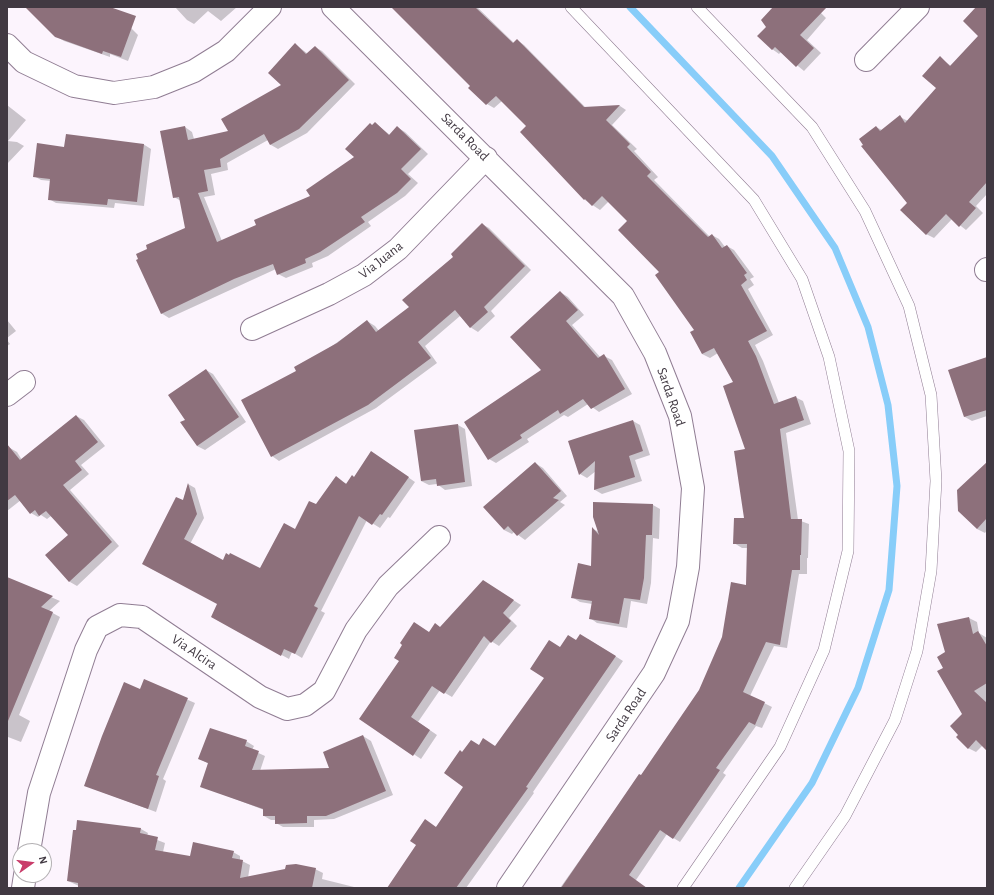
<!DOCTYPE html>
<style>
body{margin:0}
#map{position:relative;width:994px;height:895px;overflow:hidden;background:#fcf4fd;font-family:"Alegreya Sans",sans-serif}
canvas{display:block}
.frame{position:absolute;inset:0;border:8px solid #413942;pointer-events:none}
.north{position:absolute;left:12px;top:843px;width:40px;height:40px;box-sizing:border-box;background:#fff;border:1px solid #b3b0b3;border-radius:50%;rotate:76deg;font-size:11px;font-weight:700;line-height:16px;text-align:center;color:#413942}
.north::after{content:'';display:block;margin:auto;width:14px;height:18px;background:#c93c6a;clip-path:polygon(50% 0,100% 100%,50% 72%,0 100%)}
</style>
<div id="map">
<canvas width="994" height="895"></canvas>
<div class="frame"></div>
<div class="north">N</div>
</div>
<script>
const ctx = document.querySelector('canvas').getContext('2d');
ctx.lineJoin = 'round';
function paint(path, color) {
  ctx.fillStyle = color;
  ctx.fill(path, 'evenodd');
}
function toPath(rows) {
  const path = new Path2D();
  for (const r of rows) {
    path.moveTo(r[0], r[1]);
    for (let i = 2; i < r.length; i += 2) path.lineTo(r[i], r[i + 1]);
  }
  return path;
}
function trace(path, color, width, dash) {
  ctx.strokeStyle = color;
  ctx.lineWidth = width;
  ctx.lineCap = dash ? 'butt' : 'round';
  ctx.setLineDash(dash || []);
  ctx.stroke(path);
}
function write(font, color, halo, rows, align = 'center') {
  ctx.font = font + ' "Alegreya Sans",sans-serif';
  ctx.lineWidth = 4;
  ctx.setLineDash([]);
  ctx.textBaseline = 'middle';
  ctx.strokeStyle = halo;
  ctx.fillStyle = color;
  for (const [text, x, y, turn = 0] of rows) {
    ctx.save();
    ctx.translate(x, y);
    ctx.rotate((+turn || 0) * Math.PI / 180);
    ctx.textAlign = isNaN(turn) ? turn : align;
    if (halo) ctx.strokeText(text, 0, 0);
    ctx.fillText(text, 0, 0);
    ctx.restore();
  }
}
const shadow = toPath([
 [26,7,107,7,114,11,138,35,128,61,110,54,110,57,64,41,56,36],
 [175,7,237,7,221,21,208,11,194,24,187,20],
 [393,7,477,7,514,43,517,40,524,45,586,108,620,106,626,110,612,125,637,149,634,151,658,177,654,180,710,237,712,235,719,239,725,247,727,246,734,250,754,277,750,279,754,285,748,289,773,335,755,345,763,361,779,403,795,397,803,401,811,424,786,433,798,520,809,524,808,558,807,558,807,574,799,574,787,648,774,646,750,696,772,707,762,728,756,726,723,773,726,775,680,842,667,834,636,880,635,888,560,888,640,775,642,776,700,690,747,586,748,548,742,548,734,543,745,519,747,450,734,383,718,353,710,358,702,354,696,330,628,221,609,201,600,210,585,200,521,132,528,126,502,101,494,108,487,104,471,86],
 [774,7,815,7,826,18,807,40,821,53,804,71,781,52,779,54,772,49,767,27],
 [978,7,987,7,987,194,976,206,983,213,966,230,952,219,934,238,926,234,908,203,876,127,882,130,900,117,908,121,937,88,940,58,951,66,980,36],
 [295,44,308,54,315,47,322,51,355,84,307,133,278,149,271,145,268,140,227,163,228,170,211,174,215,195,204,197,222,241,257,226,311,196,356,158,375,123,390,135,397,127,405,132,428,154,408,174,418,183,405,196,368,222,371,226,328,256,312,263,313,267,286,278,278,274,276,269,169,318,161,313,186,228,181,201,174,197,185,127,192,132,194,139,230,132,282,86],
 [7,105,26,120,8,141,17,142,24,146,7,164],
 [143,144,151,149,144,206,115,203,114,208,56,203,49,199,51,181,41,180,34,176,65,148],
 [482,224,489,228,531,270,491,311,495,316,478,332,470,327,460,316,425,346,437,363,376,408,279,461,272,456,297,371,367,321,375,326,379,331,410,307],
 [560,292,568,297,584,315,572,325,601,358,604,356,612,360,632,394,599,412,588,404,568,417,564,415,527,439,529,442,496,463,489,459,542,371],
 [7,320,16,331,7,338],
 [7,340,10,344,7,346],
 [987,358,987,416,972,421,965,417,950,371],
 [206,370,213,374,246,422,205,450,197,446],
 [76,416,84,420,105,446,81,465,89,474,70,490,119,546,77,586,70,582,47,555,69,535,51,516,47,519,41,515,38,517,31,513,21,500,7,511,7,450,10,448,17,452,22,460],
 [633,421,640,425,650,455,635,460,642,481,602,494,595,490,596,471,587,478,580,474,570,442],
 [458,425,465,429,472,486,445,490,437,484,429,485,421,481],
 [379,457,415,482,390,518,388,517,380,528,367,520,321,611,325,613,302,658,292,652,289,659,212,617,219,604,150,568,183,501,188,484,195,488,204,518,190,544,223,561,261,569,316,506,343,482,347,484],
 [535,463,543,468,567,496,560,502,565,505,525,540,514,532,512,534,504,530],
 [987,463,987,530,985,533,977,529],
 [653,505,660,509,659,539,653,538,651,583,647,604,631,601,627,628,597,623,590,618,592,604,580,602,572,597,592,567,593,529,599,532],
 [7,578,60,601,49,611,60,617,19,715,30,721,21,742,8,737,7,741,7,632,10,626,7,625],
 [491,586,521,605,509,618,517,626,499,646,491,641,452,697,440,690,418,722,437,735,421,759,361,719,429,633,441,628],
 [969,618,977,622,979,633,987,638,987,749,983,745,976,752,968,748,959,735,963,714,945,668,946,652],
 [588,639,623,661,533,792,534,793,466,888,388,888,436,827,465,787,463,753,479,746,496,747,545,678,561,648,576,641],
 [145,681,195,703,163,779,166,781,156,812,86,786],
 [363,736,371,741,393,795,334,819,314,820,314,827,283,827,276,823,276,820,271,820,264,816,264,810,201,786,209,764,200,759,246,741,254,746,252,750,265,756,260,771,331,769],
 [78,821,141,829,148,833,147,836,165,843,163,852,191,857,233,852,240,856,240,860,250,865,248,878,315,869,323,873,322,879,358,888,79,888,79,886,68,881]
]);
const stream = toPath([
 [630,7,772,156,835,248,868,327,888,405,897,486,889,590,858,688,812,783,739,888]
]);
const building = toPath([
 [25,7,110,7,136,16,121,57,103,51,102,54,55,37],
 [391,7,475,7,513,43,517,39,584,107,620,105,606,120,630,144,627,147,651,172,647,176,708,237,712,234,722,248,727,245,747,273,744,275,747,280,741,285,767,331,748,341,756,356,774,404,796,396,804,420,780,429,791,519,802,519,801,555,800,555,800,570,792,570,780,645,766,642,743,692,765,702,755,725,749,722,716,768,720,770,673,839,660,830,629,875,647,888,561,888,639,774,641,775,699,690,722,637,731,582,746,585,747,544,733,544,734,518,744,518,734,451,745,449,723,386,733,382,714,348,702,354,690,332,694,330,655,275,659,272,618,230,627,221,602,196,592,206,585,199,584,200,520,132,526,126,496,96,486,105,468,88,470,86],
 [773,7,827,7,800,35,814,48,796,67,775,47,772,50,757,36,766,27,761,20],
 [976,7,987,7,987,182,969,202,976,208,959,227,946,214,926,235,900,210,907,203,861,146,863,145,859,139,876,126,880,131,900,115,905,123,936,88,922,76,940,56,950,66,978,36,963,21],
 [295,43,306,54,315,46,349,80,299,129,270,145,264,134,220,159,221,167,204,170,208,191,198,193,217,242,256,225,254,220,310,196,306,190,354,157,345,149,370,123,372,125,375,122,389,135,397,126,421,149,401,169,411,179,397,193,361,217,365,222,320,252,305,259,306,263,277,275,273,264,234,279,161,314,136,260,138,259,136,254,147,249,146,245,185,228,179,197,173,198,160,131,185,126,188,140,228,131,221,119,281,85,268,73],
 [66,134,144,144,137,202,108,199,107,205,48,200,50,179,33,177,37,143,64,147],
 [482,223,525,266,484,307,488,312,470,328,455,310,418,342,431,358,368,405,271,457,241,400,296,371,294,367,337,343,367,320,376,332,409,307,402,300,453,257,451,254],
 [560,291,578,310,566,321,598,358,604,354,625,389,591,409,583,399,560,414,558,410,520,435,522,438,488,460,464,422,541,370,510,337],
 [987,357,987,410,964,417,948,370],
 [206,369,239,417,197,446,180,422,185,420,168,395],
 [76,415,98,442,75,461,82,470,63,485,112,542,69,582,45,555,68,535,46,511,39,516,35,510,30,514,15,495,7,501,7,444,20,460],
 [633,420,643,451,629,456,635,477,594,490,595,461,579,475,568,441],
 [458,424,465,482,437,486,436,479,421,481,414,430],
 [371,451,409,477,382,515,380,514,372,525,359,516,314,606,318,608,295,654,284,649,281,656,211,617,217,604,142,564,176,497,183,500,188,483,197,514,184,539,223,560,226,553,229,555,230,553,260,568,284,523,295,529,309,501,316,504,336,476,346,484,352,475,354,477],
 [535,462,561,491,553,498,559,500,517,536,508,526,504,530,483,507],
 [987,462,987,518,977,529,958,511,957,490],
 [593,502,653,504,652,535,646,535,644,578,640,600,624,598,619,624,589,619,592,601,571,598,578,563,591,566,592,527,599,535,593,517],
 [7,577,53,596,41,607,53,612,8,721],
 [483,580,514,600,503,613,511,621,491,643,484,636,444,694,432,686,411,717,430,730,413,756,359,719,399,661,394,658,402,645,400,643,414,622,429,632,435,623,440,627],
 [969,617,973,634,978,631,987,646,987,683,974,691,987,703,987,751,976,740,968,749,956,737,958,735,950,726,962,714,937,671,943,668,937,657,945,652,937,624],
 [580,634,616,656,526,787,528,788,456,888,387,888,416,845,410,841,425,819,436,827,463,787,444,773,460,750,462,752,471,740,479,745,483,738,495,746,544,678,530,669,549,640,560,647,568,635,576,640],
 [144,679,188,698,156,775,159,776,148,809,84,786,102,736,124,682,140,689],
 [210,728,247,740,245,746,259,751,252,770,329,768,323,752,363,735,386,791,326,816,307,816,307,823,275,824,275,816,263,816,263,809,200,787,208,763,198,759],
 [77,820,141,828,140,833,158,837,155,850,190,856,193,842,234,851,232,858,243,860,240,878,285,869,286,865,296,864,316,868,312,888,78,888,78,883,67,881,73,830,76,830]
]);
const lane = toPath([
 [571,7,754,200,802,279,829,357,849,451,848,551,824,650,780,747,683,888],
 [697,7,812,127,865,211,909,306,931,395,936,481,931,571,917,651,895,720,845,816,795,888]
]);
const street = toPath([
 [333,7,623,296,655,353,680,416,693,488,688,567,678,621,654,673,508,888],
 [7,45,24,62,74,86,114,93,154,87,194,71,226,51,270,7],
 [866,60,918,7],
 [986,270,987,269],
 [252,329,329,294,364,275,398,249,486,158],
 [7,395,24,382],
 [29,851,39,793,86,650,97,627,120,615,142,617,260,697,287,709,305,705,324,691,356,630,388,586,439,537],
 [23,888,25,875]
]);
const streetNames = [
 ["Sarda Road",465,137,45],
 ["Via Juana",381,260,-38],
 ["Sarda Road",671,397,71],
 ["Via Alcira",194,652,34],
 ["Sarda Road",626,715,-56]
];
paint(shadow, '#0003');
trace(stream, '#88cdf9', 7);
paint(building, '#8d707b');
trace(lane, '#907d93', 12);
trace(street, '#907d93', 24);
trace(lane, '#fff', 11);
trace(street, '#fff', 22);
write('14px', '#413942', '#fff', streetNames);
</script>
